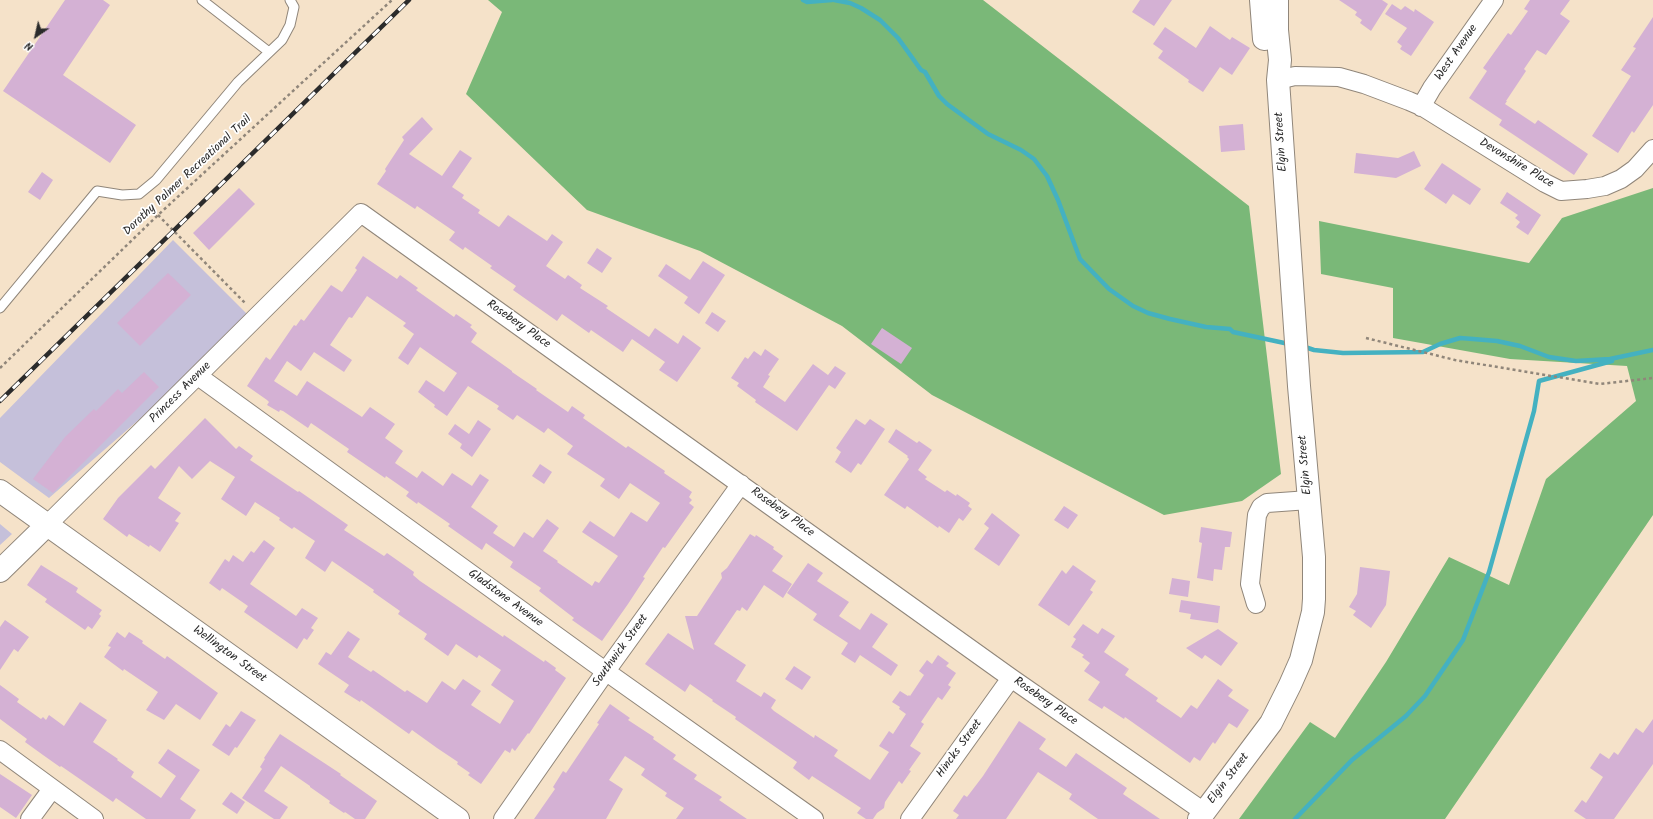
<!DOCTYPE html>
<style>
body{margin:0}
#map{position:relative;width:1653px;height:819px;overflow:hidden;background:#f5e2c9;font-family:Kalam,sans-serif}
canvas{display:block}
.north{position:absolute;left:16px;top:16px;width:40px;height:40px;-webkit-text-stroke:3px #fff;paint-order:stroke;rotate:214deg;font-size:11px;font-weight:700;line-height:16px;text-align:center;color:#2b2b2b}
.north::after{content:'';display:block;margin:auto;width:14px;height:18px;background:#2b2b2b;clip-path:polygon(50% 0,100% 100%,50% 72%,0 100%)}
</style>
<div id="map">
<canvas width="1653" height="819"></canvas>
<div class="north">N</div>
</div>
<script>
const ctx = document.querySelector('canvas').getContext('2d');
ctx.lineJoin = 'round';
function paint(path, color) {
  ctx.fillStyle = color;
  ctx.fill(path, 'evenodd');
}
function toPath(rows) {
  const path = new Path2D();
  for (const r of rows) {
    path.moveTo(r[0], r[1]);
    for (let i = 2; i < r.length; i += 2) path.lineTo(r[i], r[i + 1]);
  }
  return path;
}
function trace(path, color, width, dash) {
  ctx.strokeStyle = color;
  ctx.lineWidth = width;
  ctx.lineCap = dash ? 'butt' : 'round';
  ctx.setLineDash(dash || []);
  ctx.stroke(path);
}
function write(font, color, halo, rows, align = 'center') {
  ctx.font = font + ' Kalam,sans-serif';
  ctx.lineWidth = 3.5;
  ctx.setLineDash([]);
  ctx.textBaseline = 'middle';
  ctx.strokeStyle = halo;
  ctx.fillStyle = color;
  for (const [text, x, y, turn = 0] of rows) {
    ctx.save();
    ctx.translate(x, y);
    ctx.rotate((+turn || 0) * Math.PI / 180);
    ctx.textAlign = isNaN(turn) ? turn : align;
    if (halo) ctx.strokeText(text, 0, 0);
    ctx.fillText(text, 0, 0);
    ctx.restore();
  }
}
const industrial = toPath([
 [173,240,246,313,258,316,49,498,0,462,0,418],
 [0,524,12,534,0,545]
]);
const forest = toPath([
 [488,0,983,0,1249,206,1281,474,1242,501,1164,515,932,395,842,326,700,251,587,210,466,94,502,12],
 [1653,188,1653,515,1445,819,1239,819,1310,722,1335,738,1386,662,1449,557,1509,585,1546,479,1636,401,1627,366,1510,359,1393,338,1393,288,1321,274,1319,221,1529,263,1562,218]
]);
const stream = toPath([
 [803,0,807,2,832,0],
 [834,0,850,3,861,8,880,20,898,38,921,70,925,72,939,96,947,104,988,134,1021,150,1034,159,1047,176,1058,200,1080,259,1109,289,1133,306,1148,313,1170,319,1206,327,1230,329,1233,332,1289,344],
 [1302,346,1314,350,1343,353,1423,352,1440,344,1460,338,1473,339,1497,341,1520,346,1549,357,1576,361,1610,359,1653,350],
 [1295,819,1352,760,1406,716,1425,696,1463,640,1489,572,1534,411,1539,381,1612,361]
]);
const building = toPath([
 [65,0,103,0,110,5,63,75,136,125,110,163,3,91],
 [1140,0,1172,0,1154,26,1132,12],
 [1339,0,1382,0,1388,4,1371,31,1360,23,1362,20,1355,15,1357,12],
 [1530,0,1570,0,1560,14,1570,21,1546,55,1537,50,1524,69,1526,71,1506,101,1507,101,1505,104,1535,124,1538,120,1588,154,1574,175,1499,125,1502,120,1469,98,1487,71,1483,68,1508,33,1511,35,1528,11,1524,9],
 [1392,4,1401,10,1405,6,1414,12,1415,9,1434,22,1411,56,1400,49,1402,46,1397,42,1407,28,1385,14],
 [1653,17,1653,105,1634,133,1632,131,1618,153,1592,136,1631,76,1621,70,1636,48,1633,47],
 [1210,26,1230,40,1232,37,1250,48,1232,75,1220,67,1203,92,1188,82,1189,80,1158,58,1163,51,1153,44,1165,27,1196,48],
 [422,117,433,129,409,154,442,176,460,150,472,158,452,187,464,195,462,198,480,210,478,213,499,227,508,215,547,241,552,234,563,242,546,266,565,279,568,275,582,285,580,288,608,306,606,308,649,337,655,328,678,344,683,335,701,348,677,382,659,370,665,362,632,339,623,352,591,330,589,333,562,314,557,321,513,290,516,286,490,268,492,266,465,247,463,250,449,240,455,232,417,206,415,209,377,184,386,171,385,169,404,140,402,137],
 [1243,124,1245,150,1221,152,1219,126],
 [1414,151,1421,166,1396,178,1354,173,1356,153,1398,158],
 [1442,163,1481,189,1470,205,1453,194,1446,204,1424,189],
 [42,172,53,180,40,200,28,192],
 [239,188,255,204,209,250,193,233],
 [1507,192,1541,215,1528,235,1516,227,1520,222,1515,218,1518,215,1500,203],
 [597,248,612,258,602,273,587,263],
 [363,256,397,279,400,275,418,288,416,290,454,317,456,314,472,325,470,327,477,333,471,342,512,371,512,372,537,389,536,390,568,412,572,406,585,415,583,418,626,448,628,446,665,471,664,473,692,492,689,497,692,500,689,503,694,507,665,548,663,547,643,577,645,578,628,604,602,641,572,620,574,618,539,591,541,588,510,567,513,562,486,543,482,550,448,526,450,524,418,502,417,504,406,496,409,492,386,476,385,478,347,452,349,449,311,423,308,428,283,411,280,410,279,412,267,405,269,402,267,400,247,386,266,357,270,360,294,325,296,326,301,319,304,321,331,285,342,292,357,270,355,268],
 [367,296,406,323,403,326,414,334,398,358,408,365,420,347,457,373,444,392,426,380,418,392,435,405,434,407,447,416,468,386,499,406,497,409,513,420,517,415,544,433,548,428,573,446,567,454,605,479,600,486,619,499,630,483,660,503,647,522,631,512,614,537,590,521,582,532,618,556,599,583,595,581,592,586,557,562,558,561,543,551,559,528,547,519,533,538,524,532,514,547,493,533,498,526,471,507,489,480,480,474,472,486,452,473,443,486,422,471,417,478,395,463,403,451,385,438,395,424,370,407,362,417,307,381,297,396,274,381,287,361,301,371,314,352,344,372,352,360,330,345,349,317,352,318],
 [703,261,725,275,699,314,684,303,688,297,658,276,666,264,690,280],
 [168,273,191,295,140,346,117,323],
 [712,312,726,321,718,332,705,323],
 [882,328,912,348,901,364,871,344],
 [765,349,779,359,768,375,770,376,763,387,785,402,813,364,828,375,835,366,846,373,835,389,829,385,797,431,755,402,756,400,737,386,739,383,731,378,745,357,748,359,754,351,761,356],
 [144,372,159,387,53,493,33,479,65,437,94,409,96,411,118,389,122,393],
 [205,418,236,449,239,446,253,456,250,460,298,492,299,491,348,525,344,530,384,556,387,553,414,572,413,575,420,581,503,637,504,635,544,662,545,660,556,668,555,670,566,678,529,734,528,733,515,751,512,748,510,753,505,750,481,784,468,775,470,773,457,764,458,762,437,748,412,730,409,734,361,700,360,702,344,692,349,685,318,664,326,652,331,655,348,631,360,639,348,657,371,672,373,670,405,692,407,690,427,703,442,681,455,690,463,679,481,691,471,705,500,724,514,701,491,685,501,670,479,655,477,658,456,644,448,656,424,639,427,634,398,614,400,611,373,592,374,590,332,561,325,572,305,558,315,541,294,527,292,529,279,520,280,518,255,502,246,516,221,499,235,477,210,461,192,479,179,466,158,498,181,513,175,521,179,523,160,552,150,545,149,547,129,534,127,537,103,519,118,498,151,465,155,469],
 [856,419,865,425,870,419,885,429,861,465,858,463,851,473,835,462,841,452,836,448],
 [478,420,491,429,472,457,460,448,462,444,448,434,455,424,469,434],
 [896,429,917,443,919,441,932,450,918,470,927,477,925,479,945,492,947,490,956,496,957,494,970,503,968,506,972,509,963,521,959,518,949,533,939,526,938,528,907,506,905,509,884,495,909,459,907,457,908,456,888,442],
 [540,464,552,472,544,484,532,476],
 [1064,506,1078,515,1068,529,1054,520],
 [992,513,1020,535,999,566,974,549,989,528,984,524],
 [1201,527,1232,532,1230,547,1225,547,1222,570,1214,569,1213,581,1197,578,1202,543,1199,542],
 [750,534,755,537,756,535,774,547,773,549,783,556,772,571,792,584,783,598,764,585,747,611,742,607,740,611,737,610,714,644,746,665,736,681,761,697,764,692,776,700,771,708,774,711,814,738,815,735,838,750,834,756,870,780,889,752,879,746,889,731,893,734,906,714,899,709,900,707,892,702,900,691,908,696,909,695,910,696,924,675,919,671,927,660,932,664,938,655,949,663,946,666,956,673,948,685,951,687,942,700,938,697,921,722,924,724,910,746,921,753,909,770,911,771,902,784,899,781,885,802,884,808,877,813,873,819,866,819,857,813,861,808,812,776,809,780,793,768,797,762,735,719,736,717,712,701,713,700,690,684,685,692,645,664,668,633,694,650,685,616,697,616,722,578,721,573,727,568],
 [264,540,275,548,250,584,296,616,302,608,318,618,311,628,314,630,307,640,304,638,297,649,244,612,248,606,222,588,220,591,209,583,225,559,229,562,233,555,243,562,251,551,254,553],
 [808,563,823,573,817,581,849,602,839,616,860,630,871,613,888,624,872,647,898,665,891,676,860,655,855,663,841,654,848,643,813,620,817,614,787,593],
 [41,565,78,588,76,592,102,610,99,614,101,616,92,629,88,626,85,630,45,602,47,599,27,585],
 [1073,565,1096,581,1090,590,1093,592,1069,626,1038,605,1062,570,1066,574],
 [1360,567,1390,571,1386,605,1371,628,1353,615,1356,611,1349,607,1357,594],
 [1172,578,1190,581,1188,597,1169,594],
 [1181,600,1220,606,1218,623,1190,619,1191,614,1179,612],
 [5,620,29,637,18,652,14,649,0,670,0,627],
 [1083,624,1098,634,1102,628,1115,636,1104,652,1129,669,1125,675,1158,698,1156,701,1181,718,1191,705,1197,709,1218,679,1233,690,1228,696,1249,710,1237,728,1229,723,1215,744,1213,742,1200,761,1194,757,1190,763,1125,717,1124,719,1104,706,1102,709,1088,700,1100,682,1084,671,1090,663,1082,657,1084,655,1071,647,1076,639,1073,637],
 [1218,629,1238,643,1221,666,1205,655,1202,659,1186,648],
 [117,632,125,638,129,632,143,641,142,643,165,659,167,656,218,693,200,720,176,704,164,720,146,710,158,692,124,669,123,671,104,657,111,647,108,646],
 [794,666,811,677,802,690,785,679],
 [0,685,19,699,17,702,41,719,43,717,46,720,49,715,64,726,80,702,107,720,93,742,118,759,117,760,134,772,131,777,161,798,176,776,158,763,168,749,200,770,180,799,196,810,190,819,146,819,116,798,113,802,61,766,60,767,43,755,25,742,27,739,0,719],
 [610,704,630,718,628,720,654,737,653,739,676,755,673,759,697,775,694,779,722,797,719,800,747,819,676,819,684,808,665,796,667,793,641,775,645,769,625,756,609,780,623,789,606,819,534,819,555,789,553,787,563,771,566,773,599,724,597,723],
 [241,711,256,720,237,748,235,747,229,756,212,745,226,724,230,727],
 [1653,719,1653,764,1614,819,1586,819,1574,811,1582,800,1586,803,1603,777,1590,768,1600,753,1609,759,1614,752,1618,755,1636,728,1643,733],
 [1019,721,1046,739,1039,749,1066,767,1076,753,1127,788,1123,794,1160,819,1098,819,1069,799,1072,794,1038,772,1006,819,956,819,959,815,953,811,964,795,967,797,983,776],
 [280,734,341,774,340,775,377,801,365,819,355,819,345,812,344,813,329,803,330,801,310,787,310,786,281,766,264,791,288,807,280,819,274,819,242,798,262,769,260,767,265,759,264,758],
 [0,774,32,795,16,818,0,807],
 [231,792,245,802,237,814,222,804]
]);
const path = toPath([
 [158,215,246,304],
 [1366,338,1455,360,1600,384,1653,378],
 [0,368,158,215,392,0]
]);
const service = toPath([
 [202,0,269,52],
 [0,308,97,191,122,195,139,194,156,180,238,82,282,40,290,25,294,7,290,0]
]);
const minor = toPath([
 [1278,80,1295,76,1339,77,1364,84,1409,101,1423,107,1545,183,1561,191,1587,189,1605,186,1621,179,1635,169,1653,149],
 [1421,107,1432,88,1494,0],
 [198,376,594,663,814,819],
 [47,525,361,213,1011,678,1204,812],
 [1256,604,1250,584,1257,515,1261,507,1267,503,1309,500],
 [0,750,94,819],
 [30,819,52,789],
 [503,819,606,671,741,484],
 [910,819,1011,678]
]);
const tertiary = toPath([
 [1261,0,1264,39],
 [0,491,458,819],
 [0,571,47,525],
 [1199,819,1271,723,1290,685,1301,660,1313,612,1314,599,1314,557,1299,386,1278,80,1280,60,1277,30,1277,0]
]);
const rail = toPath([
 [0,401,409,0]
]);
const streetNames = [
 ["West Avenue",1457,53,-55],
 ["Elgin Street",1282,142,-94],
 ["Devonshire Place",1516,164,31],
 ["Dorothy Palmer Recreational Trail",188,176,-43],
 ["Rosebery Place",518,325,35],
 ["Princess Avenue",181,393,-45],
 ["Elgin Street",1306,465,-95],
 ["Rosebery Place",782,513,36],
 ["Gladstone Avenue",505,599,36],
 ["Southwick Street",621,651,-54],
 ["Wellington Street",229,655,36],
 ["Rosebery Place",1045,702,35],
 ["Hincks Street",960,749,-54],
 ["Elgin Street",1229,779,-53]
];
paint(industrial, '#c5c0da');
paint(forest, '#7ab878');
trace(stream, '#44b1c1', 4.5);
paint(building, '#d4b1d4');
trace(service, '#90867a', 11);
trace(minor, '#90867a', 20);
trace(tertiary, '#90867a', 24);
trace(path, '#90867a', 2.5, [3, 3]);
trace(service, '#fff', 9);
trace(minor, '#fff', 18);
trace(tertiary, '#fff', 22);
trace(rail, '#2b2b2b', 4.5);
trace(rail, '#fff', 3, [9]);
write('12px', '#2b2b2b', '#fff', streetNames);
</script>
